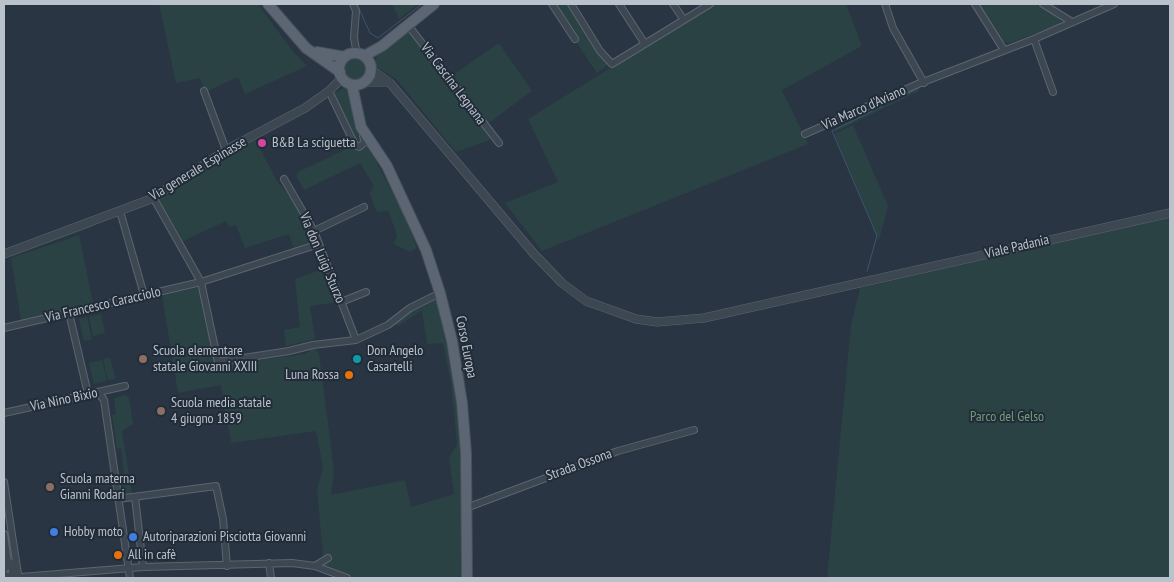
<!DOCTYPE html>
<meta charset="utf-8">
<style>
body{margin:0}
#map{position:relative;width:1174px;height:582px;overflow:hidden;background:#293543;font-family:"PT Sans Narrow",sans-serif}
canvas{display:block}
.frame{position:absolute;inset:0;border:5px solid #bac2cc;pointer-events:none}
</style>
<div id="map">
<canvas width="1174" height="582"></canvas>
<div class="frame"></div>
</div>
<script>
const ctx = document.querySelector('canvas').getContext('2d');
ctx.lineJoin = 'round';
function paint(path, color) {
  ctx.fillStyle = color;
  ctx.fill(path, 'evenodd');
}
function toPath(rows) {
  const path = new Path2D();
  for (const r of rows) {
    if (r.length === 3) {
      path.moveTo(r[0] + r[2], r[1]);
      path.arc(r[0], r[1], r[2], 0, 2 * Math.PI);
      continue;
    }
    path.moveTo(r[0], r[1]);
    for (let i = 2; i < r.length; i += 2) path.lineTo(r[i], r[i + 1]);
  }
  return path;
}
function trace(path, color, width, dash) {
  ctx.strokeStyle = color;
  ctx.lineWidth = width;
  ctx.lineCap = dash ? 'butt' : 'round';
  ctx.setLineDash(dash || []);
  ctx.stroke(path);
}
function write(font, color, halo, rows, align = 'center') {
  ctx.font = font + ' "PT Sans Narrow",sans-serif';
  ctx.lineWidth = 4;
  ctx.setLineDash([]);
  ctx.textBaseline = 'middle';
  ctx.strokeStyle = halo;
  ctx.fillStyle = color;
  for (const [text, x, y, turn = 0] of rows) {
    ctx.save();
    ctx.translate(x, y);
    ctx.rotate((+turn || 0) * Math.PI / 180);
    ctx.textAlign = isNaN(turn) ? turn : align;
    if (halo) ctx.strokeText(text, 0, 0);
    ctx.fillText(text, 0, 0);
    ctx.restore();
  }
}
const green = toPath([
 [159,4,258,4,291,49,307,66,245,94,238,77,205,92,200,78,176,83],
 [392,4,419,4,399,19],
 [555,4,568,4,608,65,597,73,576,42,578,41],
 [714,4,846,4,862,46,782,90,808,144,542,251,505,203,558,182,528,119],
 [979,4,1035,4,1061,19,1061,24,1009,43,1003,42],
 [408,29,488,134,490,140,456,152,397,80,376,66,376,58,379,52],
 [499,43,532,91,486,125,450,77],
 [356,70,12],
 [344,88,348,90,354,123,363,141,359,144,334,93],
 [916,90,921,90,833,133,838,127],
 [853,125,888,206,879,240,834,134],
 [255,139,277,181,288,194,312,234,312,242,294,249,289,234,245,248,236,225,229,227,226,221,183,241,158,198,232,150],
 [367,145,400,206,412,235,417,248,410,252,394,244,397,235,389,213,388,211,378,212,375,208,370,193,374,186,360,163,304,190,296,176,298,172,353,146,362,149],
 [1170,217,1170,578,827,578,851,325,860,288],
 [91,225,95,226,11,257,10,256],
 [79,235,93,303,21,321,11,258],
 [323,269,330,295,334,295,338,302,310,306,315,339,286,346,284,330,300,327,295,279],
 [196,288,200,288,204,304,216,366,305,354,314,348,319,353,334,471,331,495,405,480,411,507,454,494,449,458,457,444,451,383,443,343,427,344,422,310,397,327,396,321,409,311,436,299,453,370,461,454,461,578,354,578,324,566,317,490,323,467,316,431,231,443,221,385,178,393,162,295],
 [101,314,105,333,93,336,89,317],
 [87,317,92,339,84,341,79,319],
 [110,358,116,379,108,380,103,359],
 [102,360,107,381,94,384,89,363],
 [126,395,129,398,133,424,122,431,132,494,124,495,121,474,124,473,121,448,117,449,112,415,116,414,114,398]
]);
const stream = toPath([
 [357,4,370,33,378,38,422,4],
 [867,271,877,236,832,131,919,88]
]);
const minor = toPath([
 [353,4,356,11,354,38,357,54],
 [552,4,575,39],
 [571,4,600,51,612,64,710,4],
 [619,4,645,44],
 [673,4,684,20],
 [885,4,893,28,924,83],
 [975,4,1004,50],
 [1043,4,1072,22],
 [408,25,499,143],
 [1034,39,1053,92],
 [204,91,226,150],
 [329,91,355,145,359,147,365,142,363,136],
 [805,134,918,84,1034,39,1114,4],
 [284,179,314,231,356,340],
 [153,197,201,282,218,362,289,351,313,345,356,340,388,325,410,308,440,293],
 [120,211,144,295],
 [314,231,364,207],
 [341,302,366,292],
 [69,313,88,394],
 [4,328,201,282,319,244],
 [98,392,104,400,130,578],
 [4,413,125,386],
 [4,482,18,574],
 [135,497,143,567],
 [118,499,216,486,223,519,227,566],
 [466,508,618,451,694,430],
 [4,534,8,564,4,570],
 [10,562,13,576],
 [269,563,271,578],
 [315,566,328,558],
 [4,575,13,577],
 [21,577,143,567,292,563,315,566,347,578]
]);
const tertiary = toPath([
 [371,69,390,83,534,254,562,283,586,301,636,319,657,322,704,318,1170,213],
 [365,82,388,82],
 [4,254,151,199,226,150,305,108,329,91,342,78]
]);
const primary = toPath([
 [268,4,306,48,340,72],
 [317,52,345,57],
 [355,69,16],
 [364,56,382,46,434,4],
 [352,85,361,127,387,166,426,250,440,293,452,341,462,403,466,453,467,578]
]);
const markers = [
 [262,143,5,"#d1479c"],
 [143,359,5,"#8d6e63"],
 [357,359,5,"#0f9aa8"],
 [349,375,5,"#e8710a"],
 [161,411,5,"#8d6e63"],
 [50,487,5,"#8d6e63"],
 [54,532,5,"#3f7fe0"],
 [133,537,5,"#3f7fe0"],
 [118,555,5,"#e8710a"]
];
const streetNames = [
 ["Via Cascina Legnana",453,84,53],
 ["Via Marco d'Aviano",864,108,-24],
 ["Via generale Espinasse",198,169,-31],
 ["Viale Padania",1017,247,-13],
 ["Via don Luigi Sturzo",322,258,67],
 ["Via Francesco Caracciolo",103,305,-13],
 ["Corso Europa",466,347,79],
 ["Via Nino Bixio",64,400,-12],
 ["Strada Ossona",579,465,-20]
];
const poiNames = [
 ["B&B La sciguetta",272,143],
 ["Scuola elementare",153,351],
 ["statale Giovanni XXIII",153,367],
 ["Don Angelo",367,351],
 ["Casartelli",367,367],
 ["Luna Rossa",339,375,"right"],
 ["Scuola media statale",171,403],
 ["4 giugno 1859",171,419],
 ["Scuola materna",60,479],
 ["Gianni Rodari",60,495],
 ["Hobby moto",64,532],
 ["Autoriparazioni Pisciotta Giovanni",143,537],
 ["All in cafè",128,555]
];
const parkNames = [
 ["Parco del Gelso",1007,417]
];
paint(green, '#2b4244');
trace(stream, '#3f546b', 1);
trace(minor, '#5b6570', 8);
trace(tertiary, '#5b6570', 9);
trace(primary, '#46505c', 12);
trace(minor, '#3d4752', 6);
trace(tertiary, '#3d4752', 8);
trace(primary, '#5b6672', 10);
for (const [x, y, r, color] of markers) {
  const dot = new Path2D();
  dot.arc(x, y, r, 0, 2 * Math.PI);
  ctx.fillStyle = color;
  ctx.fill(dot);
  trace(dot, '#212c38', 2);
}
write('14px', '#bac2cc', '#212c38', streetNames);
write('14px', '#bac2cc', '#212c38', poiNames, 'left');
write('14px', '#729c79', '#212c38', parkNames);
</script>
